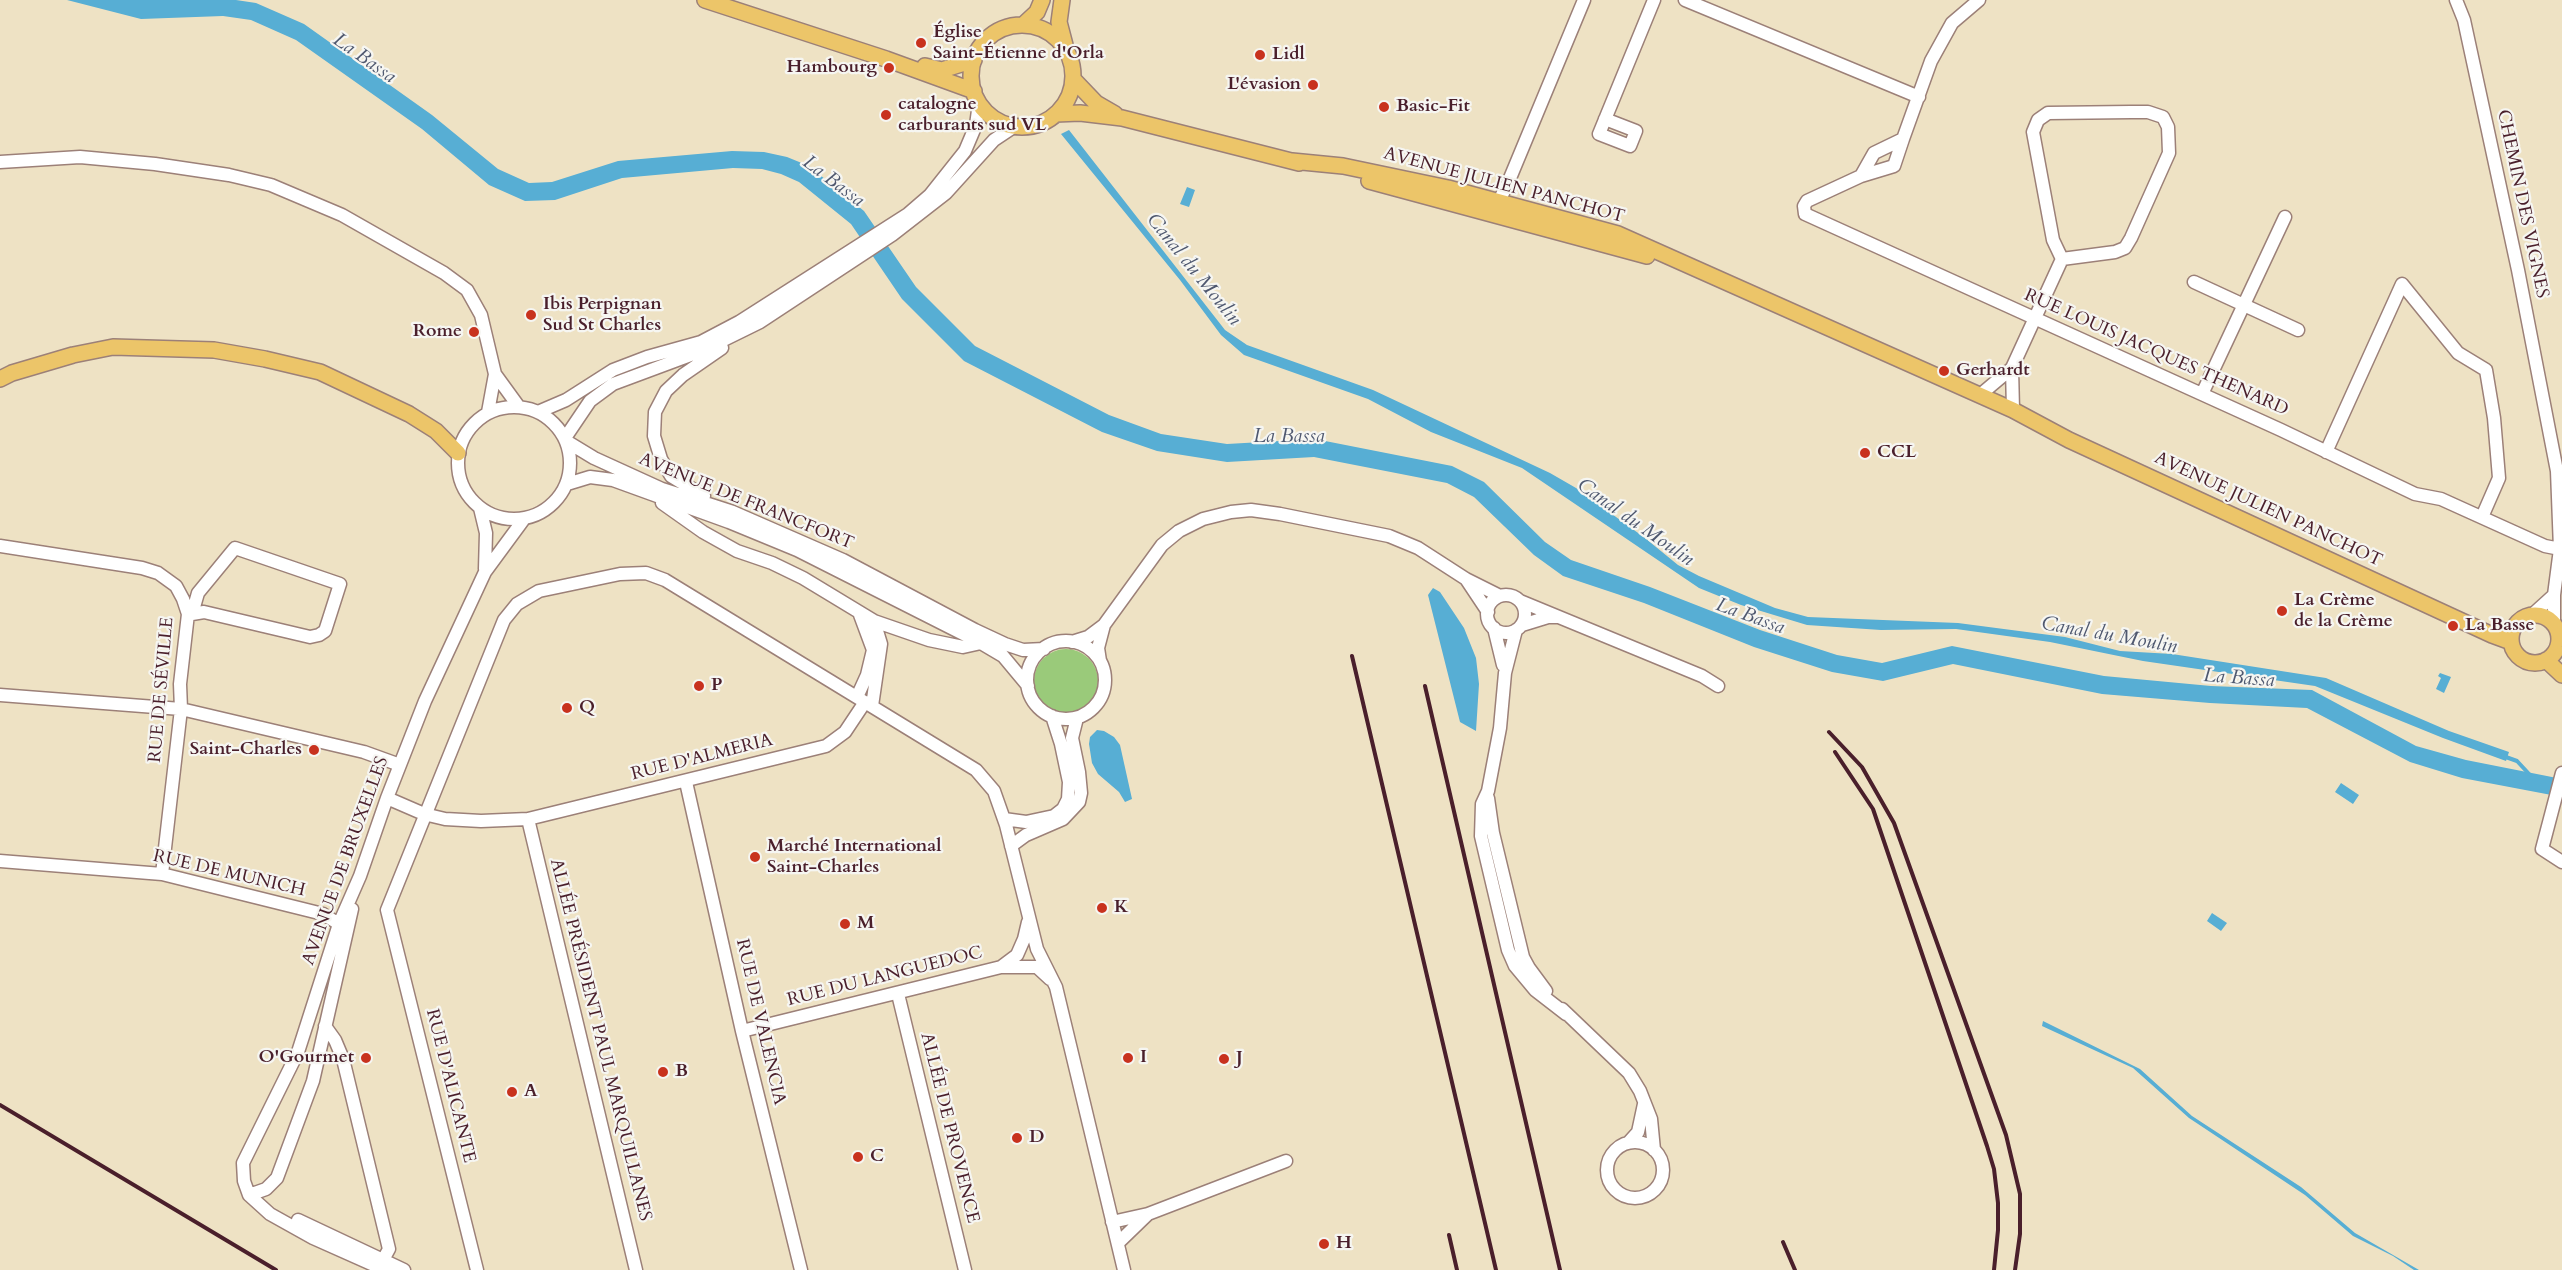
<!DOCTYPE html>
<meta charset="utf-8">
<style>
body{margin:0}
canvas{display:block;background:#eee2c4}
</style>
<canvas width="2562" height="1270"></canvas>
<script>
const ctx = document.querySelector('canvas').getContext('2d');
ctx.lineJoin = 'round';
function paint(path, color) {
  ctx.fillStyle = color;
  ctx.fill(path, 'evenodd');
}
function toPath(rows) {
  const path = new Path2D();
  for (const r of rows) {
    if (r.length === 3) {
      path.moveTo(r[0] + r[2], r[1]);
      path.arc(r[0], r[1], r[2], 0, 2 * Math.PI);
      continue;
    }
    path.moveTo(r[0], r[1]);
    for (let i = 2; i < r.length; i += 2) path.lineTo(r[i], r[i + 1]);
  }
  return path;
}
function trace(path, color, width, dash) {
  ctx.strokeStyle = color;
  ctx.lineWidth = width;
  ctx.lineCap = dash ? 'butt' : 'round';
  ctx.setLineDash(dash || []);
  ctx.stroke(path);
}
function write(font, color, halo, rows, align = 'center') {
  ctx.font = font + ' Cardo,serif';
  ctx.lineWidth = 4.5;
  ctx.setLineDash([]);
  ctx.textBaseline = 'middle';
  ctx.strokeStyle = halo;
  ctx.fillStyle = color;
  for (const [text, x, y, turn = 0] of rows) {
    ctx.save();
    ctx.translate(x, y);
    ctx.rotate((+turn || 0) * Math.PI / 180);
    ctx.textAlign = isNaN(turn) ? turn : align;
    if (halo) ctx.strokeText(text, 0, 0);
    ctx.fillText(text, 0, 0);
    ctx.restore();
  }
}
const green = toPath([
 [1066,681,32]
]);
const water = toPath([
 [67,0,236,0,256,3,304,24,432,115,498,169,529,183,552,182,618,161,732,151,764,152,787,157,809,166,864,211,916,287,975,346,1109,415,1161,434,1227,444,1315,439,1452,466,1484,482,1545,542,1571,560,1650,587,1760,630,1837,655,1882,663,1952,646,2104,676,2211,686,2312,690,2416,746,2466,760,2562,779,2562,797,2462,778,2410,762,2307,708,2210,703,2102,694,1953,664,1883,681,1832,672,1754,647,1644,603,1563,576,1534,555,1474,497,1447,483,1314,457,1227,462,1157,451,1102,432,964,361,902,299,851,224,799,182,781,174,762,169,733,168,622,178,555,200,525,201,489,185,422,129,296,40,251,20,223,16,141,19],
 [1069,130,1225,330,1247,345,1373,390,1550,473,1576,488,1645,538,1678,565,1699,576,1775,608,1808,617,1958,623,2065,637,2120,651,2172,654,2326,678,2449,731,2509,752,2506,761,2443,738,2315,686,2143,661,2050,642,1956,629,1881,630,1807,625,1741,605,1699,588,1522,468,1431,432,1368,399,1244,355,1221,335,1180,280,1061,134],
 [1187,187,1195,190,1189,207,1180,204],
 [1433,588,1440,592,1464,628,1476,658,1479,684,1476,731,1460,722,1428,595],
 [2440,673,2451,677,2444,693,2436,689,2441,678,2438,676],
 [1097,730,1104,731,1114,737,1120,745,1132,799,1125,802,1119,792,1098,774,1092,763,1089,744,1090,737],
 [2341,783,2359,795,2353,804,2335,792],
 [2212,913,2227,923,2221,931,2207,921],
 [2043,1021,2140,1069,2192,1116,2301,1187,2355,1233,2419,1270,2414,1270,2393,1256,2353,1236,2305,1195,2189,1118,2133,1068,2042,1026]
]);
const stream = toPath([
 [2503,756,2517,761,2530,775]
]);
const minor = toPath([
 [1685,0,1919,97],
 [2456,0,2464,20,2518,270,2557,471,2560,549,2554,595,2554,625],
 [1605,119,1636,131,1630,146,1599,134,1654,0],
 [1903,139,1931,61,1952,23,1979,0],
 [0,162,80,157,155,164,229,175,271,185,342,215,444,273,467,290,481,315,495,374,488,412],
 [1861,176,1874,153,1903,139,1894,166,1861,176,1807,201,1804,206,1805,214,2281,430,2415,494,2441,499,2545,546,2560,549],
 [1495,209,1508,183,1584,0],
 [2194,282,2298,330],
 [2012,368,2013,410],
 [495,374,519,407],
 [2202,394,2285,217],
 [1980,395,2012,368,2062,259,2053,240,2033,132,2038,120,2048,113,2131,112,2148,112,2163,117,2168,127,2169,153,2131,238,2125,248,2115,252,2062,259],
 [514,463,56],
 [538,412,566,400,613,370,647,357,701,342,739,322,908,214,930,195,965,151,976,125,979,103],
 [565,438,590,401,613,384,699,352,760,322,892,235,946,193,994,140,1015,126],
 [566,441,594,458,662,489,733,512,843,560,975,630,1005,644,1023,650,1044,649],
 [2326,452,2402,284,2458,353,2486,370,2494,418,2499,478,2482,517],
 [567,484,590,477,613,480,729,522,797,550,981,643,1003,656,1028,686],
 [704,496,671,476,661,459,654,436,655,412,666,391,683,375,722,348],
 [662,503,703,532,737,551,772,563,803,578,874,621,929,640,963,647,981,643],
 [480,508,486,533,485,569],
 [0,546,142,568,158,573,176,586,183,599,188,614,180,684,181,709,162,874],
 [1466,579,1488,612],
 [1506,614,19],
 [1520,601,1702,676,1718,686],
 [188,614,192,614,204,612,310,637,319,635,325,631,340,584,235,548,198,593,192,614],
 [2532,615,2554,595],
 [1522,625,1548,617,1559,617],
 [1494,628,1503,665],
 [1516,630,1505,673,1500,728,1488,791,1482,804,1481,836,1508,950,1515,966,1535,990,1566,1014],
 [1066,680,39],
 [1072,642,1088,637,1104,625],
 [1100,661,1098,648,1104,625,1162,545,1179,531,1203,519,1231,512,1251,510,1280,514,1389,536,1418,548,1466,579,1500,596],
 [0,695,181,709,364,752,400,765],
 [857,697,867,675,873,650,860,615],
 [872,706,881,644,874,621],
 [2562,773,2542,849,2562,862],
 [686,782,742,1031,801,1270],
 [387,798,424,814,445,819,481,821,528,819,826,746,845,732,865,702],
 [1488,798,1493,833,1523,957,1529,968,1546,991],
 [528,819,636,1270],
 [1004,819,1026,822,1054,816,1063,809,1068,799,1069,782,1061,744,1052,716],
 [1011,846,1026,835,1063,819,1079,802,1081,793,1079,772,1072,738,1077,718],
 [0,861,162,874,323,914,339,924],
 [1028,922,1024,939,1017,955,1001,967,1037,967,1050,979],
 [898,994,965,1270],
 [1562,1009,1629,1073,1640,1091,1651,1119,1654,1150],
 [325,1026,335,1040,343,1059,389,1249,383,1260],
 [742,1031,1001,967],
 [1629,1142,1638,1132,1644,1104],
 [1635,1170,28],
 [249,1195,266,1189,277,1178,313,1081,352,909],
 [1148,1214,1286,1161],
 [298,1220,404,1270],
 [1112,1222,1148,1214,1118,1243],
 [385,1270,313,1238,270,1214,249,1195,244,1181,243,1163,298,1052,339,924,360,876,387,798,425,701,485,572,524,519],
 [477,1270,387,910,504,620,517,604,539,591,620,574,646,573,665,580,976,770,994,791,1006,825,1037,949,1056,987,1124,1270]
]);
const major = toPath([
 [705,0,886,59,974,91],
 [1062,0,1059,22,1065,45],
 [1023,25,1037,12,1042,0],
 [1022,76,51],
 [925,66,942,70,974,60],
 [1074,80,1096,103,1115,114],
 [1056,114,1080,113,1122,118,1299,163],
 [1292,161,1343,166,1448,188,1618,234,2013,410,2069,440,2492,635,2511,642],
 [1369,181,1647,256],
 [0,379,12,373,73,355,113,347,214,350,265,359,320,372,409,414,436,431,458,453],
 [2535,639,24],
 [2546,660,2562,675]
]);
const rail = toPath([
 [1352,656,1496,1270],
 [1425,686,1560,1270],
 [1829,732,1862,767,1894,823,2006,1135,2020,1194,2020,1234,2015,1270],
 [1835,752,1873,809,1987,1146,1994,1169,1998,1203,1998,1230,1994,1270],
 [0,1105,276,1270],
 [1449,1235,1457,1270],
 [1783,1242,1795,1270]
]);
const markers = [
 [921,43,6,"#c8321e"],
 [1260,55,6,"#c8321e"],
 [889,68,6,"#c8321e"],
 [1313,85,6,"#c8321e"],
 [1384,107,6,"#c8321e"],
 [886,115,6,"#c8321e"],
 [531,315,6,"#c8321e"],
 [474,332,6,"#c8321e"],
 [1944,371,6,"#c8321e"],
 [1865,453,6,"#c8321e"],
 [2282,611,6,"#c8321e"],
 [2453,626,6,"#c8321e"],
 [699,686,6,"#c8321e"],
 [567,708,6,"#c8321e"],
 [314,750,6,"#c8321e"],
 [755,857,6,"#c8321e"],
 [1102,908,6,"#c8321e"],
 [845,924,6,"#c8321e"],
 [366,1058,6,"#c8321e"],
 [1128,1058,6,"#c8321e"],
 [1224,1059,6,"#c8321e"],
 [663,1072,6,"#c8321e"],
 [512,1092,6,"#c8321e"],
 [1017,1138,6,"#c8321e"],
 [858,1157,6,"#c8321e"],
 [1324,1244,6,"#c8321e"]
];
const poiNames = [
 ["Église",933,33],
 ["Saint-Étienne d'Orla",933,54],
 ["Lidl",1272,55],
 ["Hambourg",877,68,"right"],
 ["L'évasion",1301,85,"right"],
 ["catalogne",898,105],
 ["carburants sud VL",898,126],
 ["Basic-Fit",1396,107],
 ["Ibis Perpignan",543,305],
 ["Sud St Charles",543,326],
 ["Rome",462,332,"right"],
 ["Gerhardt",1956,371],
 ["CCL",1877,453],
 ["La Crème",2294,601],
 ["de la Crème",2294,622],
 ["La Basse",2465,626],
 ["P",711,686],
 ["Q",579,708],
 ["Saint-Charles",302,750,"right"],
 ["Marché International",767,847],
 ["Saint-Charles",767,868],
 ["K",1114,908],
 ["M",857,924],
 ["O'Gourmet",354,1058,"right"],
 ["I",1140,1058],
 ["J",1236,1059],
 ["B",675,1072],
 ["A",524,1092],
 ["D",1029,1138],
 ["C",870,1157],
 ["H",1336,1244]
];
const streetNames = [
 ["AVENUE JULIEN PANCHOT",1504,186,15],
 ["CHEMIN DES VIGNES",2522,204,78],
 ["RUE LOUIS JACQUES THENARD",2156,353,24],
 ["AVENUE DE FRANCFORT",746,502,22],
 ["AVENUE JULIEN PANCHOT",2268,510,25],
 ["RUE DE SÉVILLE",162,690,-85],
 ["RUE D'ALMERIA",702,758,-14],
 ["AVENUE DE BRUXELLES",346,861,-70],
 ["RUE DE MUNICH",229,874,13],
 ["RUE DU LANGUEDOC",885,977,-14],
 ["RUE DE VALENCIA",760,1022,77],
 ["ALLÉE PRÉSIDENT PAUL MARQUILLANES",600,1040,76],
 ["RUE D'ALICANTE",450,1086,76],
 ["ALLÉE DE PROVENCE",949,1128,76]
];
const waterNames = [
 ["La Bassa",364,59,35],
 ["La Bassa",833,182,37],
 ["Canal du Moulin",1193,270,51],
 ["La Bassa",1289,437],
 ["Canal du Moulin",1635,523,35],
 ["La Bassa",1750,617,20],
 ["Canal du Moulin",2109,636,10],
 ["La Bassa",2239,679,4]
];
paint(green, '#9aca7a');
paint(water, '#57aed4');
trace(stream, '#57aed4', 4);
trace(minor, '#9c8078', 15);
trace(major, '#9c8078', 18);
trace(minor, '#fff', 12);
trace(major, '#ecc569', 15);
trace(rail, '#4a1f2b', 4);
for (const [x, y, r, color] of markers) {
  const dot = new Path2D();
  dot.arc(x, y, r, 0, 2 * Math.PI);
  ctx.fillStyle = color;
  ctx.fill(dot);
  trace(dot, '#f6f6f2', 2);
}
write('bold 18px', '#4a1f2b', '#f6f6f2', poiNames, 'left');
write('18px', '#4a1f2b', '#f6f6f2', streetNames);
write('italic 20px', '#4f586f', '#f6f6f2', waterNames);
</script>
